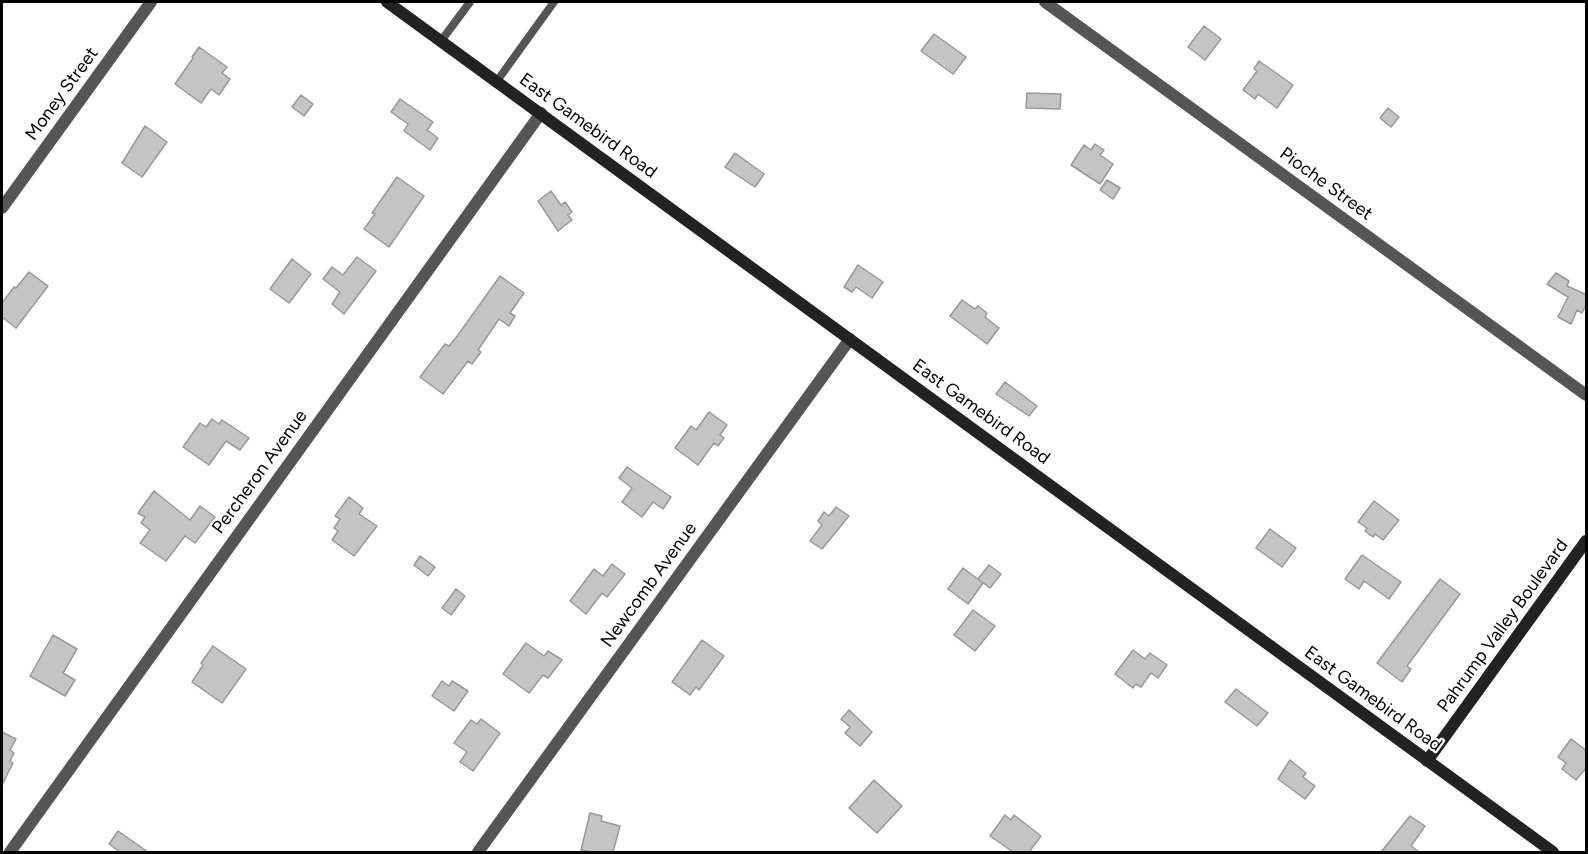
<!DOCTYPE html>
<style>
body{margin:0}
#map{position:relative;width:1588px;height:854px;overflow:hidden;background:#fff;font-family:Figtree,sans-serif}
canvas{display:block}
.frame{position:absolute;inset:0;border:3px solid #000;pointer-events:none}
</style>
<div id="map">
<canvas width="1588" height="854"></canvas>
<div class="frame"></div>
</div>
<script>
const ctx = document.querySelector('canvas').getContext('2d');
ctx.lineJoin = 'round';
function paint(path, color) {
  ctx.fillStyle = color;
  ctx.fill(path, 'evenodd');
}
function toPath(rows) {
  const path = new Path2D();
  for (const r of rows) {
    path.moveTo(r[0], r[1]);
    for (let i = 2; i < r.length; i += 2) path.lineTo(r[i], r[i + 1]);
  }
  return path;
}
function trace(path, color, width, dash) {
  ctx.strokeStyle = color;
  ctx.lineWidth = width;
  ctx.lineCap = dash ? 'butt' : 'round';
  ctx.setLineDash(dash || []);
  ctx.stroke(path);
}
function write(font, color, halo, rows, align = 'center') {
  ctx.font = font + ' Figtree,sans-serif';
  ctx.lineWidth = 4.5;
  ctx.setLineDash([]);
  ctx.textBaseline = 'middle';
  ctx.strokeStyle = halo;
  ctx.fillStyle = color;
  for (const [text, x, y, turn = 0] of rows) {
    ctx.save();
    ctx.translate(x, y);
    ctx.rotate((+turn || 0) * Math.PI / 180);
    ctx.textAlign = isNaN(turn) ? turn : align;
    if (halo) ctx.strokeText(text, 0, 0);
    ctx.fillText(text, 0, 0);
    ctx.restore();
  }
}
const building = toPath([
 [1204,26,1221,39,1205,60,1188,47,1204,26],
 [934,34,966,57,953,74,921,51,934,34],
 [199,47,227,67,222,73,230,79,219,95,211,89,201,103,175,84,193,58,192,57,199,47],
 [1259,61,1293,85,1277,108,1258,94,1255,99,1243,90,1257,71,1254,69,1259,61],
 [1027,93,1061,94,1060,109,1026,108,1027,93],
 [301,95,313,104,304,116,292,107,301,95],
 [400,99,433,122,427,130,438,138,430,150,404,131,408,124,391,112,400,99],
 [1388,108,1399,117,1391,127,1380,118,1388,108],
 [145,126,167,142,142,177,122,163,145,126],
 [1095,144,1104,150,1100,155,1113,164,1100,184,1071,165,1084,145,1091,150,1095,144],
 [735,153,764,174,755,187,725,167,735,153],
 [397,177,424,196,389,247,364,229,375,214,372,213,397,177],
 [1107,180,1120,188,1113,199,1100,190,1107,180],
 [551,191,561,205,565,202,572,212,568,215,572,220,558,231,538,201,551,191],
 [357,257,376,271,344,314,332,304,340,292,323,279,332,267,343,275,357,257],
 [292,259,311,274,289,303,270,289,292,259],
 [858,265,883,282,872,298,856,287,852,292,844,287,858,265],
 [29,272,48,286,16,328,2,317,2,303,14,287,16,288,29,272],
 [1556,273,1569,281,1567,286,1587,295,1587,302,1582,313,1577,310,1571,324,1558,317,1568,297,1547,284,1556,273],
 [500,276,524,293,510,313,515,316,509,326,499,319,478,350,481,352,472,364,468,361,443,394,420,377,445,344,449,346,458,335,500,276],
 [962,300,975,309,978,306,987,313,985,317,999,328,987,344,950,316,962,300],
 [1005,382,1037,406,1029,416,996,394,1005,382],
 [709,412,727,425,720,435,724,438,718,446,714,443,698,465,675,448,691,426,696,430,709,412],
 [212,419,219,424,222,420,249,438,240,450,226,441,209,465,183,447,200,423,206,427,212,419],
 [627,467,671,497,663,509,653,502,642,517,622,502,632,488,619,478,627,467],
 [154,491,190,520,200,506,215,517,195,543,185,536,166,561,140,543,150,530,141,523,145,517,138,513,154,491],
 [349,497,363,508,359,514,377,526,354,556,332,540,338,531,334,528,340,519,335,516,349,497],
 [1374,501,1399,520,1383,540,1375,534,1373,537,1365,531,1367,528,1358,522,1374,501],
 [836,507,849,516,822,549,810,541,822,525,818,521,824,512,829,516,836,507],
 [1270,529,1296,548,1282,567,1256,548,1270,529],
 [1362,555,1401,582,1389,599,1364,581,1359,589,1345,579,1362,555],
 [420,556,435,567,428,576,414,565,420,556],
 [612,564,625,574,607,597,602,593,586,614,570,601,594,569,603,576,612,564],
 [989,565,1001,574,990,588,978,579,989,565],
 [963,568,983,583,968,604,948,589,963,568],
 [1440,579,1460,594,1407,666,1411,669,1402,682,1377,663,1440,579],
 [456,589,465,596,451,615,442,608,456,589],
 [973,610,995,626,975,651,954,635,973,610],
 [53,635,77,649,63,673,75,680,65,696,30,676,53,635],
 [702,640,724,656,699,690,696,687,690,695,672,682,702,640],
 [526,643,544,656,548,651,562,660,548,678,543,675,529,693,503,674,526,643],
 [213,646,246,669,222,703,192,682,203,665,201,663,213,646],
 [1133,650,1145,659,1150,653,1167,665,1158,678,1151,673,1141,687,1136,684,1133,688,1115,674,1133,650],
 [442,681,449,686,452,681,468,691,454,711,432,696,442,681],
 [1236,689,1268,713,1257,726,1225,702,1236,689],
 [849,710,872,732,860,746,845,733,850,727,841,719,849,710],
 [481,719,500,733,473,771,460,762,467,752,454,743,471,720,477,724,481,719],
 [2,732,16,739,10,750,14,753,10,761,13,763,2,785,2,732],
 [1571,739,1587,751,1587,767,1576,780,1562,769,1566,763,1558,757,1571,739],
 [1290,760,1306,773,1303,777,1315,786,1305,799,1278,779,1290,760],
 [874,780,902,806,877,833,849,808,874,780],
 [590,813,602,816,601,821,620,826,613,852,590,852,581,850,590,813],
 [1005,815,1011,820,1014,815,1041,836,1029,852,1013,852,990,836,1005,815],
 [1410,816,1425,826,1411,846,1419,852,1381,852,1410,816],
 [118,831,148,852,120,852,109,844,118,831]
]);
const lane = toPath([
 [441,41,470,2],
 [497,81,554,2]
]);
const street = toPath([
 [1045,2,1586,395],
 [2,208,151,2],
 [10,852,541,113],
 [478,852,850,339]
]);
const secondary = toPath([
 [387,2,1553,852],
 [1427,761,1586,541]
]);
const streetNames = [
 ["Money Street",62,94,-54],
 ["East Gamebird Road",588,126,36],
 ["Pioche Street",1326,184,36],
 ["East Gamebird Road",981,412,36],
 ["Percheron Avenue",260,472,-54],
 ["Newcomb Avenue",649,585,-54],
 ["Pahrump Valley Boulevard",1503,626,-54],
 ["East Gamebird Road",1373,699,36]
];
paint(building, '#c4c4c4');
trace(building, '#999', 1.5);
trace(lane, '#555', 8);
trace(street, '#555', 12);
trace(secondary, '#222', 12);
write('18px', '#000', '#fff', streetNames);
</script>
